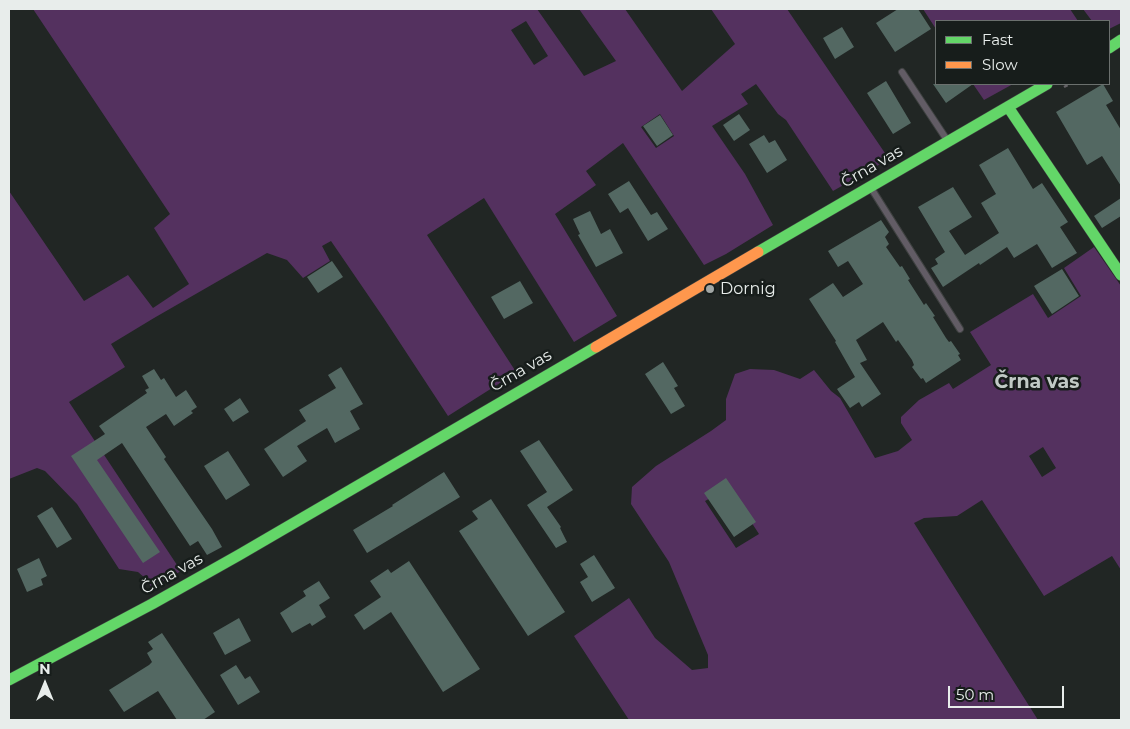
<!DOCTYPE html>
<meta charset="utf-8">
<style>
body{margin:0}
#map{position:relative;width:1130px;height:729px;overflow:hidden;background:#212624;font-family:Montserrat,sans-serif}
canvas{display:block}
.frame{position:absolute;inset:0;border:10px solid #e8edeb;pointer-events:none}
.legend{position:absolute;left:935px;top:20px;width:175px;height:65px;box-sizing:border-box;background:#171d1b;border:1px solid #6b706e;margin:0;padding:6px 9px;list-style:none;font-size:15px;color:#e8edeb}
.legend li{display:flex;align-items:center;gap:10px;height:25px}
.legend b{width:25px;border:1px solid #6b706e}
.north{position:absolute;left:20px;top:659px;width:50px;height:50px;-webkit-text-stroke:4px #171d1b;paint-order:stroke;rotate:0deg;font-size:14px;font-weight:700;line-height:20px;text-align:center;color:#e8edeb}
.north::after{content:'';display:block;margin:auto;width:18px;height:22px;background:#e8edeb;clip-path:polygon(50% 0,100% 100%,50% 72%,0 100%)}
.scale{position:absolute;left:948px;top:686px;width:116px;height:22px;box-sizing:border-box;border:2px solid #e8edeb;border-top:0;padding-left:6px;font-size:15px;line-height:18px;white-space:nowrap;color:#e8edeb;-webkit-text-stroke:4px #171d1b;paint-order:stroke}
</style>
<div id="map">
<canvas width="1130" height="729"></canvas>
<div class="frame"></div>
<ul class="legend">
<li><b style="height:6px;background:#63d668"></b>Fast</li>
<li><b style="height:6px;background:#ff974d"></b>Slow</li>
</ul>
<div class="north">N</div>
<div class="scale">50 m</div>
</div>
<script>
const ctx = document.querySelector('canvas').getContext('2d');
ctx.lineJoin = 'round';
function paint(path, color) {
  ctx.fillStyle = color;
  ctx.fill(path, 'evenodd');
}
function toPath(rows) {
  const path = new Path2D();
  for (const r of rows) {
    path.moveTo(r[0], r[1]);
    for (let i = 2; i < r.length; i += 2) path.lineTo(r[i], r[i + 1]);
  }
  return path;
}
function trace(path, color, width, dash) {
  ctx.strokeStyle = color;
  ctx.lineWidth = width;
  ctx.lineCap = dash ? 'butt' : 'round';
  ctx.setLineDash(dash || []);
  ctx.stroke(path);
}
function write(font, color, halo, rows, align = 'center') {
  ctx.font = font + ' Montserrat,sans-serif';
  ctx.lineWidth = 5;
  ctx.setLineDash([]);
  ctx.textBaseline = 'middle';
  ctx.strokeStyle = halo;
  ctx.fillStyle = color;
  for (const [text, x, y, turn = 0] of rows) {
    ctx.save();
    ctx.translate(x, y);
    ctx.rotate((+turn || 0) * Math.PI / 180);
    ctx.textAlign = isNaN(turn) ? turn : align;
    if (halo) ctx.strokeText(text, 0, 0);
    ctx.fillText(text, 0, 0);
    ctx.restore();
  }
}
const green = toPath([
 [33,9,537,9,584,76,616,61,579,9,625,9,682,91,735,44,711,9,787,9,889,159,833,191,786,120,778,114,756,84,741,94,748,104,712,126,745,174,773,225,726,254,704,265,623,143,586,171,596,185,555,214,617,316,574,342,484,198,427,235,518,375,500,383,448,416,383,317,331,241,322,246,330,261,303,278,287,260,267,253,154,318,111,344,125,367,69,402,181,571,152,588,145,578,138,572,119,569,77,504,45,471,37,468,9,479,9,191,84,301,128,275,153,308,189,284,154,228,170,214],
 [526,21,548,56,534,65,511,30],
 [660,114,674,136,656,148,641,127],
 [923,9,1070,9,1078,21,936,21,936,29],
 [1083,9,1121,9,1121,23,1109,29,1109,21,1092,21],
 [973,84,1013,84,984,100],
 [1094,247,1121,286,1121,570,1112,556,1044,596,982,500,957,516,924,518,914,523,1038,720,629,720,574,636,629,598,655,638,692,670,708,668,708,655,669,562,631,504,632,487,656,466,711,431,726,420,726,399,735,374,750,369,774,370,800,379,814,370,831,391,840,398,875,458,898,451,912,440,901,423,901,417,919,400,949,383,953,389,991,365,970,332,1033,294,1048,318,1081,296,1064,268],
 [1043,447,1056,468,1042,477,1029,456],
 [729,488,759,534,736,548,705,501]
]);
const building = toPath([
 [898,9,918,9,931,29,895,52,876,23],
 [842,27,854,47,835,59,823,38],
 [886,81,911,123,893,134,867,93],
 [933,84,973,84,946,103],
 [1103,84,1113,101,1106,105,1121,130,1121,186,1102,156,1087,165,1056,112],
 [739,114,750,130,734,141,723,125],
 [660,115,673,135,657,146,643,126],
 [764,135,769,143,775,140,787,160,767,173,749,144],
 [1008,148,1033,189,1042,183,1068,222,1060,227,1077,253,1052,268,1037,244,1014,258,1007,247,980,265,979,263,943,287,931,268,938,264,935,259,945,252,918,207,953,187,972,217,949,231,965,255,999,233,981,203,996,194,979,165],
 [629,181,651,215,657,212,668,229,648,241,628,208,620,213,608,194],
 [1121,198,1121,216,1102,228,1094,216],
 [590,211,601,234,610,229,623,253,596,267,578,235,580,234,573,219],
 [881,220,889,232,885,237,889,244,886,247,900,267,902,266,910,279,908,280,924,305,926,303,935,316,933,317,946,338,949,342,951,341,960,354,958,355,961,360,926,383,923,378,921,379,912,367,914,365,912,360,898,340,896,342,883,322,856,340,867,360,860,363,881,394,862,407,859,402,850,408,837,389,855,377,835,342,836,341,809,299,833,283,843,297,863,284,848,261,838,267,828,251],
 [332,261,343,277,318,293,307,277],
 [1062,269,1079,296,1052,314,1034,286],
 [520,281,533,303,504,319,491,297],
 [663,362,678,386,674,388,685,406,671,414,645,374],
 [341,367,363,404,350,411,360,429,335,443,327,428,297,446,307,461,283,477,264,449,306,421,299,410,336,388,328,375],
 [154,369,161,380,164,378,176,397,186,390,197,407,191,411,193,413,174,426,166,414,146,427,166,457,164,459,212,529,222,547,207,555,198,541,190,546,122,443,97,460,160,552,143,563,71,456,105,434,99,426,147,393,145,390,149,388,142,376],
 [240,398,249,412,233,422,224,409],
 [539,440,573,490,547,507,561,527,560,528,567,542,556,548,527,505,547,492,520,451],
 [228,451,250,485,226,500,204,466],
 [444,472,460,497,367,553,353,530,393,506,392,505],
 [726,478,756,522,734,537,704,493],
 [491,499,565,612,528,636,459,531,478,519,472,511],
 [52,507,72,539,57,548,37,516],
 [594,555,615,588,592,602,580,582,588,577,580,564],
 [39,558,47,576,41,579,43,585,27,592,17,569],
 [409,561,480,669,443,692,391,612,364,630,354,615,381,597,370,581,388,569,391,573],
 [319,581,330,598,319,605,326,617,312,626,310,623,292,633,280,613,306,596,303,591],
 [239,618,251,641,225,655,213,633],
 [162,633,215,712,203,720,177,720,158,691,124,712,109,690,149,665,152,662,147,653,153,649,148,642],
 [236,665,245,679,250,676,260,692,238,705,220,675]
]);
const path = toPath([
 [1064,87,1070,84]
]);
const lane = toPath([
 [902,72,947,140],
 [871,188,960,329]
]);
const fast = toPath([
 [1109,48,1121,40],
 [1008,107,1121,275],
 [758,252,1047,84],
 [9,680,152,604,239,555,596,347]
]);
const slow = toPath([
 [596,347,758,252]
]);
const markers = [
 [710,289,5,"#a2a7a5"]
];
const streetNames = [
 ["Črna vas",872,167,-30],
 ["Črna vas",521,371,-30],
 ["Črna vas",172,574,-29]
];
const poiNames = [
 ["Dornig",720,289]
];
const quarterNames = [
 ["Črna vas",1037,382]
];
paint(green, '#54315f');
paint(building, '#536862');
trace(lane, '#3e4140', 8);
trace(fast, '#3e4140', 12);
trace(slow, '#3e4140', 12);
trace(path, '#656367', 2.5, [4, 4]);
trace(lane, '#625c65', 6);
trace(fast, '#63d668', 11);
trace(slow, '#ff974d', 11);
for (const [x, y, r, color] of markers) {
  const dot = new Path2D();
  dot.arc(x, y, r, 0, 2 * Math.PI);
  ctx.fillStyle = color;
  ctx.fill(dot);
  trace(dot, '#171d1b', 2);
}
write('16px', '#e8edeb', '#171d1b', streetNames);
write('16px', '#e8edeb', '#171d1b', poiNames, 'left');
write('bold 19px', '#c1cac6', '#171d1b', quarterNames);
</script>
